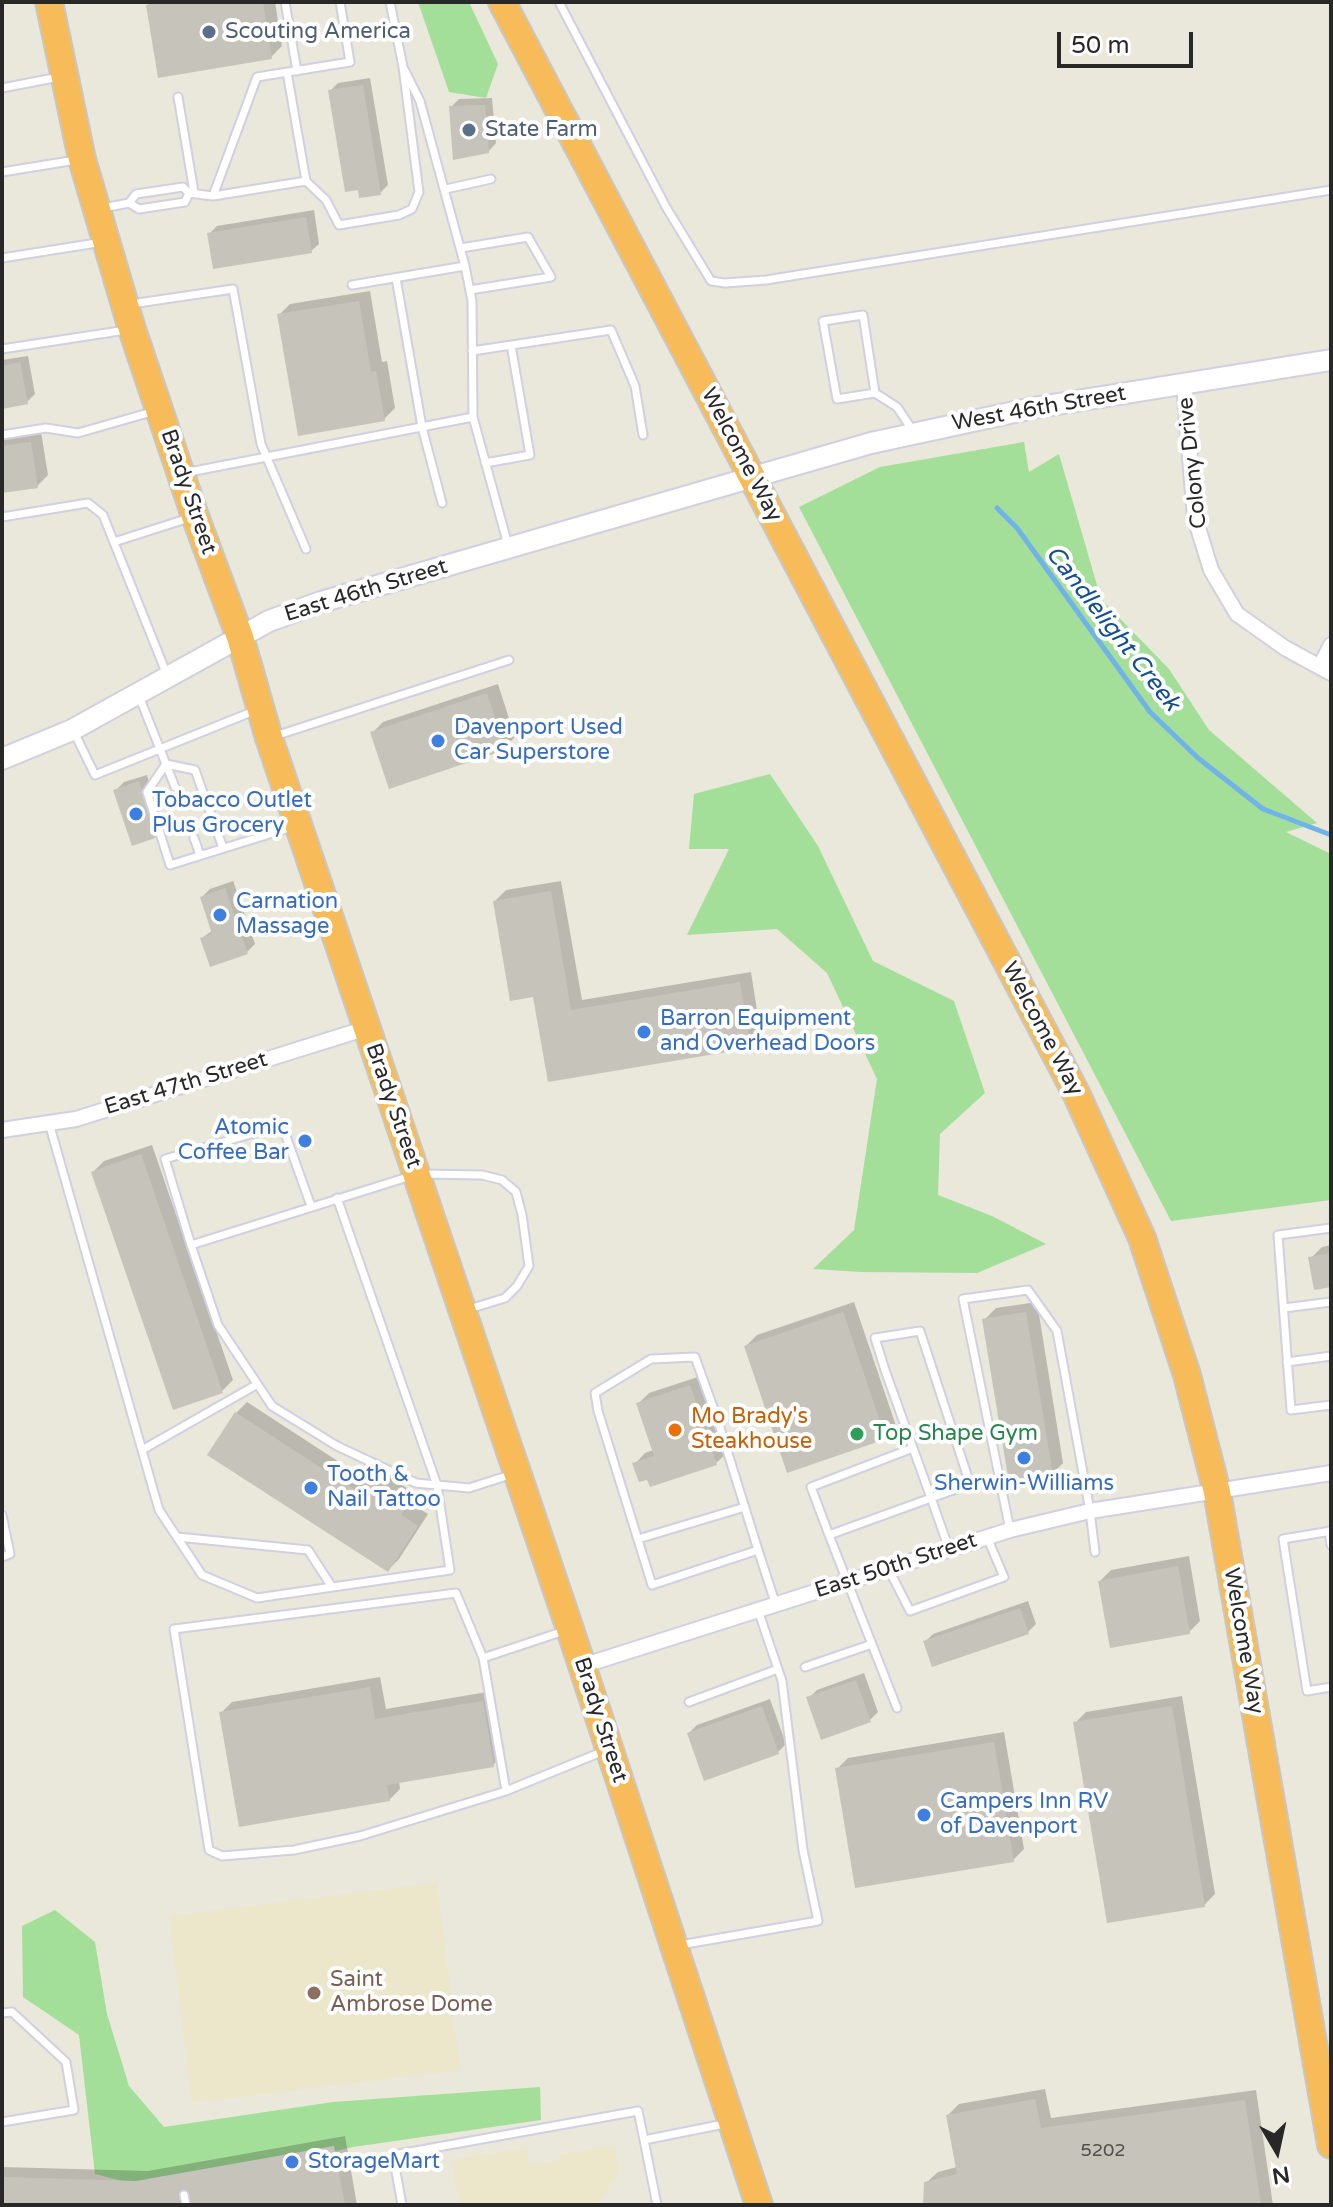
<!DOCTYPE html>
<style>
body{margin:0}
#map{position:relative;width:1333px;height:2207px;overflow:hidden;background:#eae7db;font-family:"Varela Round",sans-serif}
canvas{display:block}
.frame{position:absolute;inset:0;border:4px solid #282828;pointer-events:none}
.north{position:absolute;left:1237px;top:2111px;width:80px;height:80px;-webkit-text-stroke:6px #fff;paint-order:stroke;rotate:171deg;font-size:22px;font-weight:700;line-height:32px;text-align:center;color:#282828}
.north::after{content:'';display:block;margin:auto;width:28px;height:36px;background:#282828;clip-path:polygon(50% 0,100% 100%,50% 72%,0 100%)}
.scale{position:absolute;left:1057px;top:32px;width:136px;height:36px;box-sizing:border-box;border:4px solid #282828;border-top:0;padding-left:10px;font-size:24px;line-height:28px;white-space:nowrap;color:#282828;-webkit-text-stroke:6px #fff;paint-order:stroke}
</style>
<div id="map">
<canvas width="1333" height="2207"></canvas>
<div class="frame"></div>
<div class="north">N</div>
<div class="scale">50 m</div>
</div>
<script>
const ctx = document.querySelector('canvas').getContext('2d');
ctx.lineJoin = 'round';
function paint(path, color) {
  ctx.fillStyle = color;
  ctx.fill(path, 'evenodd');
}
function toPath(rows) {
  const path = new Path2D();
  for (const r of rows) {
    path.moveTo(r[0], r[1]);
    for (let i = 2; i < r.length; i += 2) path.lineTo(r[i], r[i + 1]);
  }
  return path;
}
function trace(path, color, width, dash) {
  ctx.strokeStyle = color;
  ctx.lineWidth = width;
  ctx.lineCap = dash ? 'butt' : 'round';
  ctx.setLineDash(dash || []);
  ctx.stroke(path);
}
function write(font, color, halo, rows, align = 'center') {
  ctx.font = font + ' "Varela Round",sans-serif';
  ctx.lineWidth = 8;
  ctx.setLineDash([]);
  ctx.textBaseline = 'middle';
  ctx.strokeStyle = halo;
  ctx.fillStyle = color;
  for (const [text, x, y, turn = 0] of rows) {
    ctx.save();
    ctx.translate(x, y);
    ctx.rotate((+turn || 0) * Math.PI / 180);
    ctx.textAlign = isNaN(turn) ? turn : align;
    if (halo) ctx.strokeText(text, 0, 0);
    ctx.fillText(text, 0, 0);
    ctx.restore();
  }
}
const education = toPath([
 [437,1883,460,2070,192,2103,169,1916],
 [614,2146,619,2171,597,2205,459,2205,452,2160,526,2148,529,2165,560,2160,560,2154]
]);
const green = toPath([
 [418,2,469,2,498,64,486,98,449,92],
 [1024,442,1029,472,1059,454,1101,599,1169,669,1209,730,1317,823,1286,832,1331,854,1331,1200,1171,1221,799,507,880,467],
 [770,774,818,846,873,961,954,1001,985,1093,940,1134,938,1195,992,1216,1046,1244,977,1273,861,1272,813,1269,854,1230,877,1079,827,973,777,929,687,935,729,849,689,849,694,794],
 [55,1910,95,1942,107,2014,129,2086,164,2127,333,2102,540,2087,541,2120,353,2147,162,2191,95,2174,79,2035,23,1997,22,1926]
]);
const shadow = toPath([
 [152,2,275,2,282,46,271,57,148,5],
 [370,78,388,185,380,193,330,91,338,83],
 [492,98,496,143,488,152,451,107,459,99],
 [314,210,319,244,311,251,209,234,217,226],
 [370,291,382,362,387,361,395,408,384,419,279,315,290,304],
 [28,356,35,394,27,402,2,407,2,360],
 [41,432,48,475,37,486,2,491,2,438],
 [498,684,515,737,504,748,390,786,372,733,383,722],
 [147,775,162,829,154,837,116,790,124,782],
 [233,881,255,944,247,952,202,938,213,930,202,897,210,889],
 [561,881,582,1000,751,972,761,1036,750,1046,549,1080,535,995,495,901,506,890],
 [152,1145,233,1380,222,1391,93,1172,104,1161],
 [1331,1245,1331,1285,1311,1258,1322,1247],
 [854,1302,896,1426,885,1437,746,1346,757,1335],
 [1037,1302,1063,1463,1052,1474,985,1319,996,1308],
 [701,1376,727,1453,716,1463,635,1464,645,1453,654,1450,638,1404,649,1393],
 [247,1402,373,1484,383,1473,416,1494,410,1503,428,1514,399,1559,388,1570,236,1413],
 [1189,1556,1200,1621,1189,1632,1100,1581,1111,1570],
 [1028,1601,1036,1624,1028,1632,925,1642,933,1634],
 [864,1673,878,1712,870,1720,809,1698,817,1690],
 [380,1677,386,1709,493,1691,504,1754,493,1765,399,1781,400,1789,389,1800,221,1713,232,1702],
 [1182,1696,1215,1894,1204,1905,1075,1723,1086,1712],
 [770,1699,786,1744,778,1752,689,1733,697,1725],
 [1004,1732,1024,1849,1013,1860,837,1769,848,1758],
 [1045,2089,1051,2118,1256,2090,1273,2205,929,2205,926,2183,938,2172,957,2167,948,2115,959,2104],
 [345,2136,357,2205,2,2205,2,2167,148,2171]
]);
const stream = toPath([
 [997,508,1017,528,1150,712,1198,758,1263,809,1331,835]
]);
const building = toPath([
 [163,2,263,2,272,59,158,78,146,5],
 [363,85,381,195,359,198,358,190,345,192,328,90],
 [485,105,489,153,453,160,449,106],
 [306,217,312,253,213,269,207,233],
 [359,301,371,372,376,371,385,421,298,436,277,314],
 [20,362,28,404,2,409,2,366],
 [31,442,38,488,2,493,2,446],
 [487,693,505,750,389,789,370,732],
 [139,781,155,838,132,846,113,790],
 [225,888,248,954,210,967,200,938,212,934,200,897],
 [551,891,571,1010,740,982,751,1048,548,1082,533,997,510,1001,493,901],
 [141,1154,223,1393,173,1410,91,1172],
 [1331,1253,1331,1287,1314,1290,1308,1257],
 [843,1312,886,1439,787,1473,744,1346],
 [1026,1312,1053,1475,1009,1483,982,1319],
 [690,1385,717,1465,650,1487,647,1480,639,1482,632,1463,654,1456,636,1403],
 [235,1412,363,1495,371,1483,407,1506,401,1515,418,1526,388,1572,207,1455],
 [1178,1566,1190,1634,1110,1648,1098,1581],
 [1020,1608,1029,1634,932,1667,923,1641],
 [856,1680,871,1722,821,1740,806,1697],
 [370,1687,375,1719,483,1701,494,1767,387,1785,390,1801,239,1827,219,1712],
 [762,1706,779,1754,704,1781,687,1733],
 [1172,1706,1205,1907,1107,1923,1073,1722],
 [994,1742,1014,1862,855,1888,835,1768],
 [1035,2099,1041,2128,1245,2100,1261,2205,923,2205,924,2182,957,2174,946,2115],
 [334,2146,345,2205,192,2205,189,2191,184,2189,178,2194,179,2205,2,2205,2,2177,136,2181]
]);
const lane = toPath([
 [285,2,297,71],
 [559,2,666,207,711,281,725,283,766,280,1331,190],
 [403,67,420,101,465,266,472,301,473,417,508,545],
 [287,72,306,181,326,200,339,225,399,215,412,209,419,192,403,67,390,2],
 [2,88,59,77],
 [178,97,194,192],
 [2,172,76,160],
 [446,189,491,179],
 [213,196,257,77,350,62,340,2],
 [129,203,139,209,185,202,189,193,213,196,306,181],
 [103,208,129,203,136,194,183,187,189,193],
 [461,248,528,237,551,277,470,290],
 [2,258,103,242],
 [396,278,422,427,442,503],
 [352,285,465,266],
 [131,304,233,289,261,444,306,549],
 [2,349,126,330],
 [472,351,611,330,635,386,643,435],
 [875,393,837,399,823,321,863,315,875,393,897,407,913,431],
 [2,435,46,428,78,433,155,411],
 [485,463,530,455,511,345],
 [184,473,473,417],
 [2,517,88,503,103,515,167,675],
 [114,542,189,518],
 [139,696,175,787],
 [74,732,95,775,254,711],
 [275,736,509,660],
 [194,838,200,855],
 [223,848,195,770,166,764,147,792,170,865,292,827],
 [49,1123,159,1510,202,1575,257,1598,450,1570,437,1485,337,1198],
 [423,1174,482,1175,502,1180,516,1192,522,1215,529,1266,517,1286,505,1298,469,1309],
 [411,1176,191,1245,218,1325,272,1406,337,1446,416,1483,469,1488,513,1474],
 [1331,1228,1278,1235,1291,1410,1331,1405],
 [191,1245,165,1159,282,1125,311,1206],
 [1284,1308,1331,1302],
 [1287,1362,1331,1356],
 [913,1448,811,1487,829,1535,931,1498,970,1484,920,1331,875,1338,885,1370,913,1448,931,1498,949,1549],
 [142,1450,256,1385],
 [2,1515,10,1554,2,1557],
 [1010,1530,963,1299,1028,1290,1057,1331,1090,1511,1095,1552],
 [1329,1531,1331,1545],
 [1331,1531,1283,1539,1307,1691,1331,1687],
 [829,1535,897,1708],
 [177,1537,308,1550,332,1587],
 [638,1539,745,1507],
 [758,1550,652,1585,598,1411,595,1393,651,1359,695,1357,718,1421,758,1550,776,1605],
 [888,1568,910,1611,1004,1577,987,1537],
 [483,1658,564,1631],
 [805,1667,872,1644],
 [689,1702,778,1669],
 [506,1791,483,1658,456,1593,174,1629,209,1850,222,1856,294,1850,360,1836,506,1791,604,1751],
 [680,1945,818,1921,803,1850,782,1681,758,1610],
 [2,2013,12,2012,66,2062,74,2110,2,2122],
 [184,2195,186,2205],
 [402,2205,393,2155,638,2111,644,2140],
 [657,2205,644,2140,729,2123]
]);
const street = toPath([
 [1184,384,1195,518,1211,570,1237,614,1285,648,1331,673],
 [1320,667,1331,645],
 [2,1130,76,1119,367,1028],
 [582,1666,1010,1530,1090,1511,1331,1473]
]);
const secondary = toPath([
 [2,759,72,730,269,621,321,602,871,443,1033,408,1331,360]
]);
const highway = toPath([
 [49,2,82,159,132,329,195,516,240,637,269,738,570,1629,759,2205],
 [502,2,1076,1093,1142,1238,1187,1375,1217,1492,1331,2145]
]);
const markers = [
 [209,32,8,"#5c6f8a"],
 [469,130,8,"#5c6f8a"],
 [438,741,8,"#3f7fe0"],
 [136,814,8,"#3f7fe0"],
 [220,915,8,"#3f7fe0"],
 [644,1032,8,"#3f7fe0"],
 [305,1141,8,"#3f7fe0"],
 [675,1430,8,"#e8710a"],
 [857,1434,8,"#2e9e5b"],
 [1024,1458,8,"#3f7fe0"],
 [311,1488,8,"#3f7fe0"],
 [924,1815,8,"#3f7fe0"],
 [314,1993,8,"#8d6e63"],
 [292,2162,8,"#3f7fe0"]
];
const numberNames = [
 ["5202",1103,2151]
];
const serviceNames = [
 ["Scouting America",225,32],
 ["State Farm",485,130]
];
const streetNames = [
 ["West 46th Street",1039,409,-10],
 ["Welcome Way",741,455,62],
 ["Colony Drive",1193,463,-96],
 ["Brady Street",188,492,71],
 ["East 46th Street",366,591,-17],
 ["Welcome Way",1042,1029,62],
 ["East 47th Street",186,1084,-17],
 ["Brady Street",393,1106,71],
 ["East 50th Street",896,1566,-18],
 ["Welcome Way",1243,1641,80],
 ["Brady Street",600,1720,72]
];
const shopNames = [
 ["Davenport Used",454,728],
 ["Car Superstore",454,753],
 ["Tobacco Outlet",152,801],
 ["Plus Grocery",152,826],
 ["Carnation",236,902],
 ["Massage",236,927],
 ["Barron Equipment",660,1019],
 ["and Overhead Doors",660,1044],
 ["Atomic",289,1128,"right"],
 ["Coffee Bar",289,1153,"right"],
 ["Tooth &",327,1475],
 ["Nail Tattoo",327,1500],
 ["Sherwin-Williams",1024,1484,"center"],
 ["Campers Inn RV",940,1802],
 ["of Davenport",940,1827],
 ["StorageMart",308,2162]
];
const foodNames = [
 ["Mo Brady's",691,1417],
 ["Steakhouse",691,1442]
];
const leisureNames = [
 ["Top Shape Gym",873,1434]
];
const educationNames = [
 ["Saint",330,1980],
 ["Ambrose Dome",330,2005]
];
const waterNames = [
 ["Candlelight Creek",1112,629,52]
];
paint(education, '#ece7ca');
paint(green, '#a3df99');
paint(shadow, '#0003');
trace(stream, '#71b2e9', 5);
paint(building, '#c6c3ba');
trace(lane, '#d0d0e1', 11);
trace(street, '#d0d0e1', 18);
trace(secondary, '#d0d0e1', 24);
trace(highway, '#c7c7c7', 30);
trace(lane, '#fff', 7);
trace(street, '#fff', 14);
trace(secondary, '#fff', 20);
trace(highway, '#f7bc59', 26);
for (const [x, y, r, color] of markers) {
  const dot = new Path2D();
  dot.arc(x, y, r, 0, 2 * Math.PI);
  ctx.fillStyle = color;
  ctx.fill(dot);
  trace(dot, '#fff', 3);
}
write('18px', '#504f4c', null, numberNames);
write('22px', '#4e5e75', '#fff', serviceNames, 'left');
write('22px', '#282828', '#fff', streetNames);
write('22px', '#366cbe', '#fff', shopNames, 'left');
write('22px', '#c56008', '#fff', foodNames, 'left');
write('22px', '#27864d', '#fff', leisureNames, 'left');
write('22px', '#785e54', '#fff', educationNames, 'left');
write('italic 24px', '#124e93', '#fff', waterNames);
</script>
